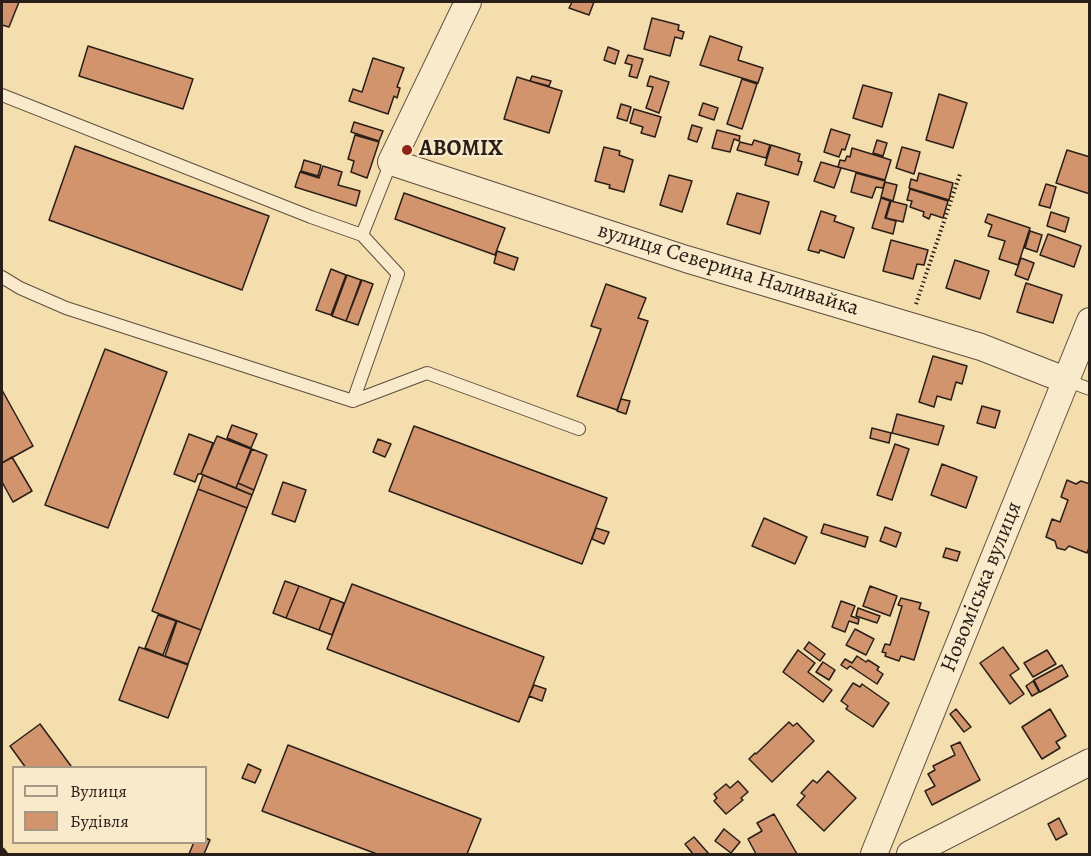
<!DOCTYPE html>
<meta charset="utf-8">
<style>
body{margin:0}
#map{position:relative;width:1091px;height:856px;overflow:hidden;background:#f4dead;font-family:Alegreya,serif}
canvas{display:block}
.frame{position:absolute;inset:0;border:3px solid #2a1e19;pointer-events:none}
.legend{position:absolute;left:12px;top:766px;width:195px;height:78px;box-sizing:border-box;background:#f8eaca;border:2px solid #a69883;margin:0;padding:8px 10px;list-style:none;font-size:18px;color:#2a1e19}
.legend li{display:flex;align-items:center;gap:12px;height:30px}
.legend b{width:30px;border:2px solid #a69883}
</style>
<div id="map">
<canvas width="1091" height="856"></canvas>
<div class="frame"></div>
<ul class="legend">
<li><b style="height:8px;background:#f8eaca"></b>Вулиця</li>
<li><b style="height:16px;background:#d2946d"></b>Будівля</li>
</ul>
</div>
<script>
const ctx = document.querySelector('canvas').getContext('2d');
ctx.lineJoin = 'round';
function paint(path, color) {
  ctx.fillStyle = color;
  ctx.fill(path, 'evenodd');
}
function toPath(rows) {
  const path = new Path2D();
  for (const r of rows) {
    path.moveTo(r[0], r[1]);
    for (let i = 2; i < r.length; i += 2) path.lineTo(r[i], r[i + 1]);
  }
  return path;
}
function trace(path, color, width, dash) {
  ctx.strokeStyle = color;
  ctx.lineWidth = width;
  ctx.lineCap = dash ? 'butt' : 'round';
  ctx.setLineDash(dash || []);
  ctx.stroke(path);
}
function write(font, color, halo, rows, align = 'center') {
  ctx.font = font + ' Alegreya,serif';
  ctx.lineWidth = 4.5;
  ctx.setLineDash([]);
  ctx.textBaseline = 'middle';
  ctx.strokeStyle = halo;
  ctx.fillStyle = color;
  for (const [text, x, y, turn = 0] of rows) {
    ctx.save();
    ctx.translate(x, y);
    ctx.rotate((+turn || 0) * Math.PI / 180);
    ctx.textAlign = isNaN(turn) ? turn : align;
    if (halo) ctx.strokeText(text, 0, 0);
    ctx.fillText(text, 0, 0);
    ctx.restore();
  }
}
const building = toPath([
 [2,2,19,2,9,27,2,25,2,2],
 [572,2,594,2,589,15,569,8,572,2],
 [652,18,679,25,678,30,684,32,682,39,675,37,670,56,644,49,652,18],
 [710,36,742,47,738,60,763,68,758,83,700,65,710,36],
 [88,46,193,79,183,109,79,76,88,46],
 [608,47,619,51,615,64,604,60,608,47],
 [628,55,643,59,637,78,629,76,632,65,625,63,628,55],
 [373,58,404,68,397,87,400,88,397,98,394,96,388,114,349,101,353,89,362,92,373,58],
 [532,76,551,81,549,86,530,81,532,76],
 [650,76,669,82,659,113,646,108,653,87,647,86,650,76],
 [517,77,562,91,549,133,504,119,517,77],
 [742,79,757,84,742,129,727,124,742,79],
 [863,85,892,93,882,127,853,118,863,85],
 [939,94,967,103,953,148,926,140,939,94],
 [703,103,718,108,714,120,699,115,703,103],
 [621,104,631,107,627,121,617,118,621,104],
 [634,109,661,117,655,137,641,133,643,127,630,123,634,109],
 [354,122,383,131,379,141,351,132,354,122],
 [692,125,702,128,697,142,688,139,692,125],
 [831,129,850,135,845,150,842,149,839,157,824,152,831,129],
 [717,130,740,136,739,141,734,139,730,152,712,148,717,130],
 [355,135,379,142,367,178,351,172,354,161,348,159,355,135],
 [754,140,770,145,766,158,737,150,740,142,752,145,754,140],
 [877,140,887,143,883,156,873,153,877,140],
 [771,145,800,154,798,161,802,162,798,175,765,165,771,145],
 [75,146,269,216,242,290,49,220,75,146],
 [604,147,620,151,619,155,633,160,624,192,609,188,610,185,595,181,604,147],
 [902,147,920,152,914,174,896,168,902,147],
 [852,148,891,160,885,180,838,167,840,160,845,161,847,156,850,157,852,148],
 [1067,150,1090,157,1090,194,1056,183,1067,150],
 [304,160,321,165,318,176,301,171,304,160],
 [821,162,841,168,834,188,814,181,821,162],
 [323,166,342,172,338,185,360,191,356,206,295,187,300,172,319,178,323,166],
 [856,173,885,181,883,188,876,187,872,198,851,192,856,173],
 [919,173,953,183,949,200,909,188,911,179,917,181,919,173],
 [669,175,692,181,682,212,660,205,669,175],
 [885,182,897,185,893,201,881,197,885,182],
 [1046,184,1056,187,1050,208,1039,205,1046,184],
 [910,189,948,201,943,218,931,214,929,219,923,216,924,212,910,207,912,201,907,200,910,189],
 [404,193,505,228,495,255,395,219,404,193],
 [737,193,769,202,760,234,727,224,737,193],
 [881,198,890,201,885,218,896,221,893,234,872,228,881,198],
 [891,201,907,205,903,222,886,218,891,201],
 [821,211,836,216,834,221,854,228,844,258,820,250,819,253,808,250,821,211],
 [1051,212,1069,218,1065,232,1047,226,1051,212],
 [988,214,1030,228,1018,265,999,259,1005,241,988,236,992,225,985,222,988,214],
 [1030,231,1042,235,1037,252,1025,248,1030,231],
 [1048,234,1081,246,1074,267,1040,255,1048,234],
 [891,240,928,250,924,265,917,264,913,279,883,271,891,240],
 [497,251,518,258,514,270,494,263,497,251],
 [1021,258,1034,263,1028,280,1015,275,1021,258],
 [955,260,989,271,980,299,946,288,955,260],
 [331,269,346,275,331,315,316,310,331,269],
 [347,275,361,280,346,321,332,316,347,275],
 [362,280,373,284,358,325,346,321,362,280],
 [1026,283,1062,295,1053,323,1017,312,1026,283],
 [606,284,646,298,638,318,648,321,617,410,577,396,601,329,591,326,606,284],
 [105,349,167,372,108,528,45,505,105,349],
 [933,356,967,366,962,384,956,382,951,400,937,396,934,407,919,402,933,356],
 [2,390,33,446,2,463,2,390],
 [621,399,630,401,626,414,617,411,621,399],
 [982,406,1000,411,995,428,977,423,982,406],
 [897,414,944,426,938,445,892,433,897,414],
 [232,425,257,434,251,448,227,438,232,425],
 [414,426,607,498,582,564,389,491,414,426],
 [872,428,891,433,889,443,870,438,872,428],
 [189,434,213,443,201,474,198,474,195,482,174,474,189,434],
 [217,436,251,449,236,488,201,474,217,436],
 [378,439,391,444,385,457,373,452,378,439],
 [895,444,909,449,892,500,877,495,895,444],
 [252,449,267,455,254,490,238,483,252,449],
 [12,457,32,491,13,502,2,482,2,463,12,457],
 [942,464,977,477,966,508,931,495,942,464],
 [203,475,252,495,247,508,198,489,203,475],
 [1067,480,1076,484,1081,481,1090,484,1090,545,1087,553,1069,546,1065,550,1057,548,1055,541,1046,537,1052,519,1060,522,1068,500,1061,497,1067,480],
 [283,482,306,490,295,522,272,514,283,482],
 [238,483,254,490,252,495,236,488,238,483],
 [198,489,247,508,201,630,152,611,198,489],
 [764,518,807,537,795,564,752,546,764,518],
 [824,524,868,537,865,547,821,533,824,524],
 [885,527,901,533,896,547,880,541,885,527],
 [596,528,609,532,604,544,592,539,596,528],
 [946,548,960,552,957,561,943,557,946,548],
 [285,581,299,586,286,618,273,613,285,581],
 [352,584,544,657,519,722,327,649,352,584],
 [299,586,331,598,319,630,286,618,299,586],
 [870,586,897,596,890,616,863,606,870,586],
 [331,598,344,603,332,635,319,630,331,598],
 [901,598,921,603,919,609,929,612,914,660,901,656,899,661,885,656,886,653,882,652,885,644,890,645,902,606,898,605,901,598],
 [841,601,855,606,851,616,859,619,858,624,849,621,845,632,832,627,841,601],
 [858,608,880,616,877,623,856,616,858,608],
 [158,615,176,621,163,655,145,648,158,615],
 [177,621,201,630,188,664,165,656,177,621],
 [855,629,874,639,866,655,846,645,855,629],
 [809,642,825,654,820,661,804,649,809,642],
 [139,647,188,665,168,718,119,700,139,647],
 [1003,647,1019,669,1010,675,1024,694,1010,704,980,663,1003,647],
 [798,650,815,663,808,672,832,690,823,702,783,672,798,650],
 [1047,650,1056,664,1033,677,1024,663,1047,650],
 [857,656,866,662,868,660,879,667,877,670,883,674,877,684,850,666,847,669,841,665,845,659,852,663,857,656],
 [823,662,835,670,829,680,816,672,823,662],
 [1062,665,1068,676,1040,692,1034,680,1062,665],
 [1033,681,1039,692,1032,696,1026,686,1033,681],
 [853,683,860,687,862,684,889,703,873,727,846,709,848,706,841,701,853,683],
 [534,685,546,689,542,701,529,696,534,685],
 [956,709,971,727,964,732,950,714,956,709],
 [1050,709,1066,736,1056,742,1060,748,1042,759,1022,727,1050,709],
 [789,722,793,726,797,723,814,741,772,782,749,759,755,753,756,754,789,722],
 [40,724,71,766,69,768,26,768,10,746,40,724],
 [960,742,980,780,932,805,925,791,935,786,928,774,935,770,933,766,955,755,951,746,960,742],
 [288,745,481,819,467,854,377,854,262,811,288,745],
 [248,764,261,770,255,783,242,778,248,764],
 [828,771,856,798,824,831,797,805,805,796,801,793,813,780,817,783,828,771],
 [738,781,748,792,741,798,743,800,726,814,714,801,717,798,714,794,726,784,730,788,738,781],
 [774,814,797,854,756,854,748,839,762,831,757,823,774,814],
 [1059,818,1067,834,1056,840,1048,824,1059,818],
 [724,829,740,842,731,853,715,841,724,829],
 [694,837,709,854,693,854,685,844,694,837],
 [206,838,210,840,204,854,189,854,194,842,206,842,206,838]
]);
const path = toPath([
 [916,304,960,174]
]);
const lane = toPath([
 [2,95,311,217,362,235],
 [2,277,20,288,66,308,353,401,427,373,579,429],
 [1065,380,1090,389],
 [353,401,398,274,362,235,391,162]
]);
const street = toPath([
 [468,2,391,162,686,259,981,347,1065,380],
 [874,854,1090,321],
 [910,854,1090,762]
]);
const rail = toPath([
 [2,849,6,854]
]);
const markers = [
 [407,150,6,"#8f2418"]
];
const poiNames = [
 ["ABOMIX",419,150]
];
const streetNames = [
 ["вулиця Северина Наливайка",728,270,17],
 ["Новоміська вулиця",982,587,-68]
];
paint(building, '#d2946d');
trace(building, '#2a1e19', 1.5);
trace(lane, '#5c4e3e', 14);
trace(street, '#5c4e3e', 28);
trace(path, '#2a1e19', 4, [1.5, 3]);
trace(lane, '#f8eaca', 12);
trace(street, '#f8eaca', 26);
trace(rail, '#2a1e19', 4.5, [10, 10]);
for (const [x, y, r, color] of markers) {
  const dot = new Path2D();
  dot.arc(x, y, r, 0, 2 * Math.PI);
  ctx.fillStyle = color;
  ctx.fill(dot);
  trace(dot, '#f8eaca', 2);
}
write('bold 22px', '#2a1e19', '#f8eaca', poiNames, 'left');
write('22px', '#2a1e19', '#f8eaca', streetNames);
</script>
